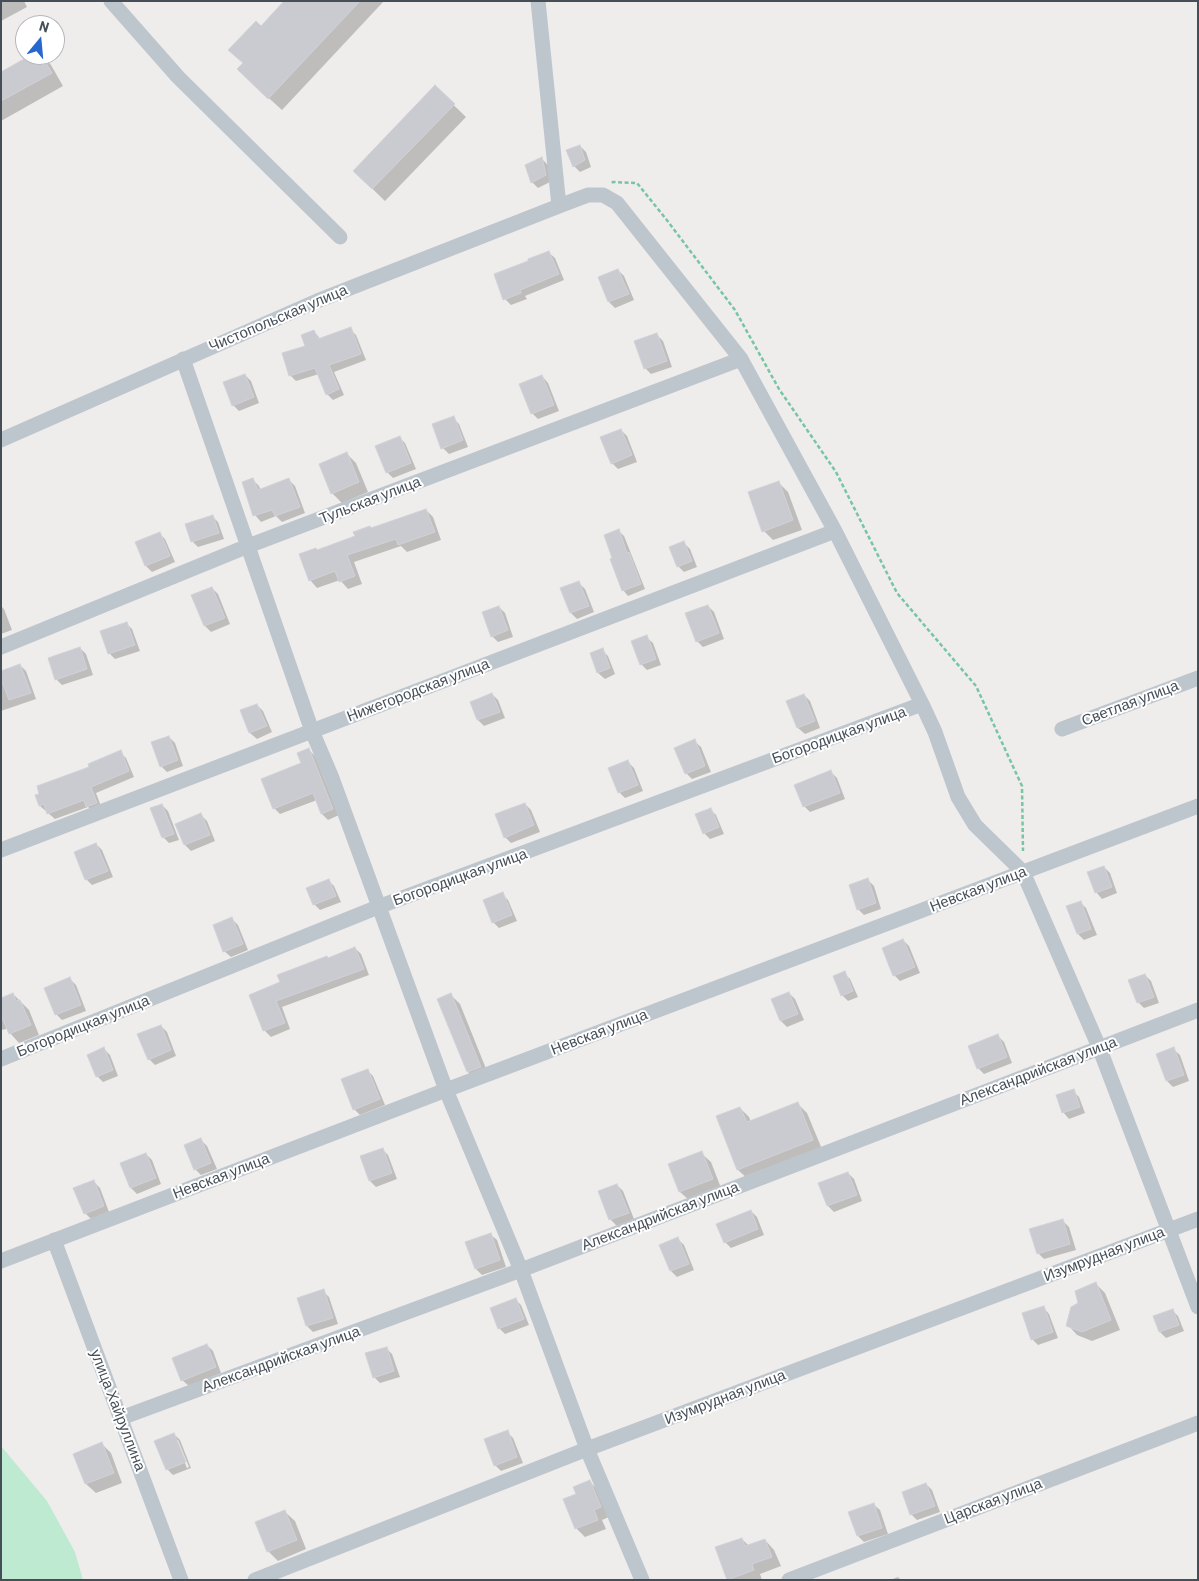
<!DOCTYPE html>
<meta charset="utf-8">
<style>
body{margin:0}
#map{position:relative;width:1199px;height:1581px;overflow:hidden;background:#efecec;font-family:Barlow,sans-serif}
canvas{display:block}
.frame{position:absolute;inset:0;border:2px solid #464e58;pointer-events:none}
.north{position:absolute;left:15px;top:15px;width:50px;height:50px;box-sizing:border-box;background:#fff;border:1px solid #b5b8bc;border-radius:50%;rotate:17deg;font-size:14px;font-weight:700;line-height:20px;text-align:center;color:#464e58}
.north::after{content:'';display:block;margin:auto;width:18px;height:22px;background:#2767ce;clip-path:polygon(50% 0,100% 100%,50% 72%,0 100%)}
</style>
<div id="map">
<canvas width="1199" height="1581"></canvas>
<div class="frame"></div>
<div class="north">N</div>
</div>
<script>
const ctx = document.querySelector('canvas').getContext('2d');
ctx.lineJoin = 'round';
function paint(path, color) {
  ctx.fillStyle = color;
  ctx.fill(path, 'evenodd');
}
function toPath(rows) {
  const path = new Path2D();
  for (const r of rows) {
    path.moveTo(r[0], r[1]);
    for (let i = 2; i < r.length; i += 2) path.lineTo(r[i], r[i + 1]);
  }
  return path;
}
function trace(path, color, width, dash) {
  ctx.strokeStyle = color;
  ctx.lineWidth = width;
  ctx.lineCap = dash ? 'butt' : 'round';
  ctx.setLineDash(dash || []);
  ctx.stroke(path);
}
function write(font, color, halo, rows, align = 'center') {
  ctx.font = font + ' Barlow,sans-serif';
  ctx.lineWidth = 4;
  ctx.setLineDash([]);
  ctx.textBaseline = 'middle';
  ctx.strokeStyle = halo;
  ctx.fillStyle = color;
  for (const [text, x, y, turn = 0] of rows) {
    ctx.save();
    ctx.translate(x, y);
    ctx.rotate((+turn || 0) * Math.PI / 180);
    ctx.textAlign = isNaN(turn) ? turn : align;
    if (halo) ctx.strokeText(text, 0, 0);
    ctx.fillText(text, 0, 0);
    ctx.restore();
  }
}
const green = toPath([
 [1,1446,47,1501,75,1552,83,1580,1,1580]
]);
const shadow = toPath([
 [1,1,24,1,27,7,1,21],
 [303,1,384,1,282,110,251,82,244,64,261,27],
 [34,55,42,55,51,65,63,86,1,121,1,73],
 [435,87,466,117,385,201,354,171],
 [580,146,586,152,591,167,580,172,574,166,568,151],
 [542,159,548,165,552,181,538,188,532,182],
 [548,252,555,258,564,280,525,296,527,299,511,305,505,299,530,262],
 [618,270,624,276,634,300,615,308,609,302,600,278],
 [350,329,356,335,366,360,334,372,344,395,333,400,327,394,319,374,296,381,290,375,314,331,321,340],
 [657,335,663,341,672,367,651,374,645,368],
 [245,375,251,381,259,403,239,411,233,405],
 [542,376,548,383,559,411,538,419,532,413],
 [453,418,459,424,468,447,449,454,443,448],
 [621,430,627,436,637,462,618,469,612,463],
 [399,437,405,443,416,469,393,478,387,472],
 [347,454,356,463,368,492,342,503,332,493],
 [253,480,259,486,261,491,289,480,295,486,305,513,282,522,276,516,261,522,255,515],
 [779,483,788,492,802,530,773,540,764,531],
 [426,510,433,517,441,540,407,552,401,546,354,562,362,584,348,589,340,580,317,588,310,580,317,551,356,537,372,529],
 [212,516,218,522,224,539,198,547,192,541],
 [619,531,624,536,645,589,628,596,623,590,614,559],
 [159,533,165,539,175,562,152,572,146,566],
 [684,543,690,549,697,567,684,572,678,566],
 [579,583,585,589,594,612,577,619,571,613,562,589],
 [212,588,218,594,230,624,211,632,205,626,193,596],
 [1,606,4,609,12,630,1,634],
 [708,606,714,612,724,639,703,647,697,641],
 [499,607,505,613,513,637,498,642,492,636],
 [126,623,132,629,140,651,115,659,109,653],
 [646,637,653,643,661,665,647,670,641,664],
 [80,648,86,654,93,675,62,685,56,679],
 [602,650,608,656,615,674,605,679,598,673,591,654],
 [20,665,26,671,36,699,1,711,1,672],
 [492,694,498,700,505,718,484,726,478,720,472,702],
 [804,695,810,701,820,728,805,734,798,728,788,701],
 [257,705,263,711,272,732,257,739,250,733,242,711],
 [169,737,175,743,183,766,167,772,161,766],
 [694,741,701,747,711,772,692,779,686,773],
 [309,750,315,756,339,815,328,820,322,814,317,800,280,814,274,808,302,764],
 [120,752,126,758,134,777,96,793,102,809,94,812,88,807,55,819,40,806,37,796],
 [628,762,634,768,643,791,625,798,619,792],
 [831,772,837,778,845,799,810,812,804,806],
 [525,804,531,810,540,832,511,843,505,837],
 [162,805,168,811,179,840,169,843,163,837],
 [710,809,716,815,724,834,710,839,704,833],
 [201,815,207,821,215,841,191,851,185,845],
 [96,844,102,850,113,877,92,885,86,879],
 [1104,867,1110,873,1117,893,1102,899,1096,892],
 [328,880,334,886,341,902,320,910,314,904],
 [868,880,874,886,881,909,864,915,858,909],
 [502,894,508,900,517,921,499,928,493,922],
 [1080,902,1086,908,1097,935,1084,940,1078,934],
 [232,919,238,925,248,950,231,957,224,951],
 [903,940,909,946,920,973,900,981,894,975],
 [355,948,361,954,369,975,282,1007,290,1029,271,1037,265,1031,251,995,281,983,328,959],
 [844,973,850,979,858,997,848,1001,842,995],
 [1145,975,1151,981,1159,1003,1144,1008,1138,1002],
 [70,979,76,985,86,1011,62,1020,56,1014],
 [789,993,795,999,804,1020,787,1027,781,1021,773,1000],
 [13,994,29,1010,39,1035,19,1043,10,1033,8,1028,3,1030,1,1028,1,999],
 [451,995,460,1004,489,1076,477,1081,468,1072],
 [161,1026,167,1032,176,1056,155,1065,149,1059],
 [998,1036,1004,1042,1012,1063,984,1074,978,1068],
 [104,1049,110,1055,118,1076,103,1082,97,1076],
 [1173,1049,1180,1055,1189,1081,1173,1087,1167,1081,1158,1054],
 [367,1070,373,1076,385,1105,360,1115,354,1109],
 [1073,1091,1079,1097,1085,1113,1069,1119,1063,1112],
 [798,1104,807,1113,822,1149,748,1179,738,1170,717,1117,740,1108,749,1117,751,1122],
 [201,1140,207,1146,217,1169,201,1175,195,1169],
 [382,1149,388,1155,397,1179,376,1187,370,1181,361,1157],
 [701,1153,711,1162,721,1188,690,1201,680,1192,670,1165],
 [146,1154,152,1160,161,1184,137,1194,131,1188],
 [848,1173,854,1179,862,1201,834,1212,828,1206],
 [94,1182,100,1188,109,1212,91,1219,85,1213],
 [617,1185,623,1191,634,1219,617,1226,611,1220,600,1192],
 [751,1211,757,1217,764,1235,731,1248,725,1242],
 [1063,1221,1069,1227,1076,1250,1044,1259,1038,1253],
 [490,1234,497,1240,506,1267,482,1275,476,1269],
 [678,1239,684,1245,694,1270,677,1277,671,1271],
 [1096,1284,1105,1293,1120,1330,1092,1341,1077,1335,1068,1325,1080,1304],
 [323,1291,329,1297,338,1324,313,1332,307,1326],
 [515,1299,521,1305,529,1325,505,1334,499,1328],
 [1043,1307,1049,1314,1058,1338,1038,1345,1032,1339],
 [1172,1310,1178,1316,1184,1331,1166,1338,1160,1332,1154,1317],
 [207,1345,213,1351,221,1373,189,1386,182,1380],
 [386,1348,392,1354,400,1377,380,1383,374,1377],
 [507,1432,513,1438,523,1463,501,1471,495,1465],
 [174,1434,180,1440,191,1468,173,1475,167,1469],
 [175,1440,178,1440,189,1467,187,1468],
 [101,1443,111,1453,122,1483,96,1493,86,1484,74,1454],
 [590,1482,599,1491,609,1517,602,1520,606,1529,585,1537,576,1528,578,1494],
 [926,1484,932,1490,940,1512,917,1520,911,1514],
 [873,1504,880,1510,888,1534,864,1542,858,1536,850,1513],
 [285,1512,295,1521,306,1549,278,1561,268,1551],
 [742,1539,749,1546,765,1540,774,1550,781,1566,760,1574,762,1580,729,1580,717,1548],
 [898,1577,901,1580,890,1580]
]);
const building = toPath([
 [284,1,360,1,268,99,237,69,243,63,228,50,256,21,261,26,284,1],
 [31,55,41,55,52,73,1,101,1,72,31,55],
 [435,85,455,104,372,189,353,171,435,85],
 [580,145,585,160,573,167,566,150,580,145],
 [542,157,546,175,531,183,525,165,542,157],
 [549,251,559,274,520,290,521,293,503,300,494,274,528,261,528,259,549,251],
 [618,269,629,294,608,302,598,277,618,269],
 [351,327,361,354,329,365,339,389,326,395,315,368,289,376,282,353,305,346,301,335,314,330,318,339,351,327],
 [657,333,667,361,644,369,634,341,657,333],
 [245,374,254,397,232,406,223,382,245,374],
 [542,375,554,405,531,414,519,384,542,375],
 [454,416,463,440,441,449,432,424,454,416],
 [621,429,632,455,611,464,600,437,621,429],
 [400,436,411,463,386,473,375,446,400,436],
 [347,452,359,482,331,494,319,464,347,452],
 [253,478,258,490,289,478,300,507,275,516,272,510,253,516,242,482,253,478],
 [779,481,793,520,762,532,748,492,779,481],
 [426,509,435,532,398,545,396,539,347,555,355,576,339,582,335,571,309,581,299,554,316,548,317,550,355,536,353,532,370,526,371,528,426,509],
 [213,515,219,533,191,542,185,524,213,515],
 [619,529,627,553,629,552,641,584,622,591,610,559,612,558,604,535,619,529],
 [160,532,170,556,145,566,135,542,160,532],
 [684,541,692,561,677,567,669,547,684,541],
 [579,581,589,606,570,613,560,588,579,581],
 [212,587,225,618,204,626,191,595,212,587],
 [708,605,719,633,696,642,685,613,708,605],
 [499,606,508,630,491,637,482,612,499,606],
 [127,622,135,645,108,654,100,631,127,622],
 [647,635,656,659,640,665,631,641,647,635],
 [80,647,87,669,55,680,48,658,80,647],
 [603,648,610,668,597,673,590,653,603,648],
 [20,664,31,693,9,700,1,679,1,671,20,664],
 [492,693,500,712,477,720,470,702,492,693],
 [804,694,815,721,797,728,786,701,804,694],
 [257,704,267,726,249,733,240,710,257,704],
 [169,736,178,760,160,767,151,742,169,736],
 [695,739,705,766,685,774,674,748,695,739],
 [309,748,333,809,321,814,313,793,273,809,261,779,301,763,297,753,309,748],
 [121,750,129,771,91,787,97,803,86,807,84,800,47,814,44,804,39,806,35,795,39,794,37,786,89,767,88,764,121,750],
 [628,760,638,785,618,793,608,768,628,760],
 [831,770,840,793,803,807,794,785,831,770],
 [525,803,534,825,504,838,495,814,525,803],
 [162,804,174,834,162,838,150,808,162,804],
 [711,808,719,827,703,834,695,814,711,808],
 [201,813,210,835,184,845,175,824,201,813],
 [96,843,108,871,85,880,74,852,96,843],
 [1104,866,1112,887,1095,893,1087,872,1104,866],
 [868,878,876,903,857,910,849,885,868,878],
 [329,879,336,896,313,905,306,888,329,879],
 [503,892,512,915,492,923,483,900,503,892],
 [1081,901,1091,929,1077,934,1066,906,1081,901],
 [232,917,243,944,223,952,213,925,232,917],
 [903,939,915,967,893,976,882,948,903,939],
 [355,947,364,969,276,1001,285,1023,263,1031,249,995,280,982,277,975,327,956,328,958,355,947],
 [845,971,853,991,841,996,833,976,845,971],
 [1145,974,1154,997,1137,1003,1128,980,1145,974],
 [70,977,81,1005,55,1015,44,988,70,977],
 [789,992,798,1014,780,1021,771,999,789,992],
 [13,993,16,1001,20,1000,31,1025,9,1034,1,1015,1,998,13,993],
 [451,993,481,1067,467,1072,437,999,451,993],
 [161,1025,171,1050,148,1060,137,1034,161,1025],
 [998,1034,1007,1057,977,1069,968,1046,998,1034],
 [104,1047,113,1070,96,1077,87,1055,104,1047],
 [1174,1047,1184,1075,1166,1081,1156,1054,1174,1047],
 [368,1069,380,1099,353,1110,341,1079,368,1069],
 [1074,1089,1080,1107,1062,1113,1056,1095,1074,1089],
 [798,1102,813,1140,737,1170,716,1116,740,1107,747,1122,798,1102],
 [201,1138,211,1163,194,1170,184,1145,201,1138],
 [383,1148,392,1173,369,1181,360,1156,383,1148],
 [702,1151,713,1179,679,1192,668,1164,702,1151],
 [146,1153,156,1178,130,1188,120,1163,146,1153],
 [848,1172,857,1195,827,1206,818,1183,848,1172],
 [94,1180,104,1206,84,1214,73,1188,94,1180],
 [617,1184,629,1213,609,1220,598,1191,617,1184],
 [751,1210,758,1229,724,1243,716,1224,751,1210],
 [1063,1219,1070,1244,1037,1254,1029,1229,1063,1219],
 [491,1233,500,1260,475,1269,465,1242,491,1233],
 [678,1237,689,1264,670,1271,659,1245,678,1237],
 [1096,1282,1111,1320,1082,1332,1066,1326,1071,1307,1078,1303,1075,1291,1096,1282],
 [324,1289,333,1318,306,1326,297,1298,324,1289],
 [516,1298,524,1319,498,1329,490,1308,516,1298],
 [1044,1306,1053,1332,1031,1340,1022,1313,1044,1306],
 [1173,1309,1179,1325,1159,1332,1153,1316,1173,1309],
 [207,1344,216,1367,181,1381,172,1358,207,1344],
 [387,1347,394,1371,373,1378,365,1353,387,1347],
 [508,1430,517,1457,494,1466,484,1439,508,1430],
 [174,1433,186,1462,166,1470,154,1441,174,1433],
 [102,1442,114,1473,85,1484,73,1454,102,1442],
 [590,1480,601,1507,594,1510,598,1520,575,1529,563,1499,576,1494,573,1487,590,1480],
 [926,1483,935,1506,910,1515,902,1492,926,1483],
 [874,1503,882,1528,857,1536,848,1512,874,1503],
 [285,1510,297,1540,267,1552,255,1522,285,1510],
 [742,1538,745,1546,765,1539,772,1557,752,1564,754,1570,727,1580,715,1547,742,1538]
]);
const path = toPath([
 [612,183,613,182,637,183,666,219,735,310,779,389,836,472,897,593,976,686,1022,786,1023,851]
]);
const minor = toPath([
 [111,1,178,77,340,237],
 [538,1,559,206],
 [183,359,312,731,332,778,446,1090,521,1270,587,1449,642,1580],
 [1,440,317,301,559,206,588,195,603,195,617,203,741,359,835,531,922,704,935,732,958,797,975,825,1023,872,1099,1047,1198,1307],
 [1,647,248,546,741,359],
 [1062,729,1198,678],
 [1,850,835,531],
 [1,1059,378,907,922,704],
 [54,1240,181,1580],
 [1,1261,446,1090,1198,806],
 [121,1418,521,1270,1198,1010],
 [255,1580,587,1449,1198,1219],
 [789,1580,1198,1423]
]);
const streetNames = [
 ["Чистопольская улица",278,318,-23],
 ["Тульская улица",370,500,-21],
 ["Нижегородская улица",418,690,-21],
 ["Светлая улица",1130,703,-21],
 ["Богородицкая улица",839,735,-20],
 ["Богородицкая улица",460,877,-20],
 ["Невская улица",978,889,-21],
 ["Богородицкая улица",83,1026,-22],
 ["Невская улица",599,1032,-21],
 ["Александрийская улица",1038,1071,-21],
 ["Невская улица",221,1176,-21],
 ["Александрийская улица",660,1216,-21],
 ["Изумрудная улица",1104,1254,-21],
 ["Александрийская улица",281,1359,-20],
 ["Изумрудная улица",725,1397,-21],
 ["улица Хайруллина",118,1410,69],
 ["Царская улица",993,1501,-21]
];
paint(green, '#bdead1');
paint(shadow, '#0003');
paint(building, '#cacbd1');
trace(building, '#d0d2d7', 1);
trace(path, '#78c5a3', 2.5, [4, 2.5]);
trace(minor, '#bec6cd', 15);
write('15px', '#464e58', '#fff', streetNames);
</script>
